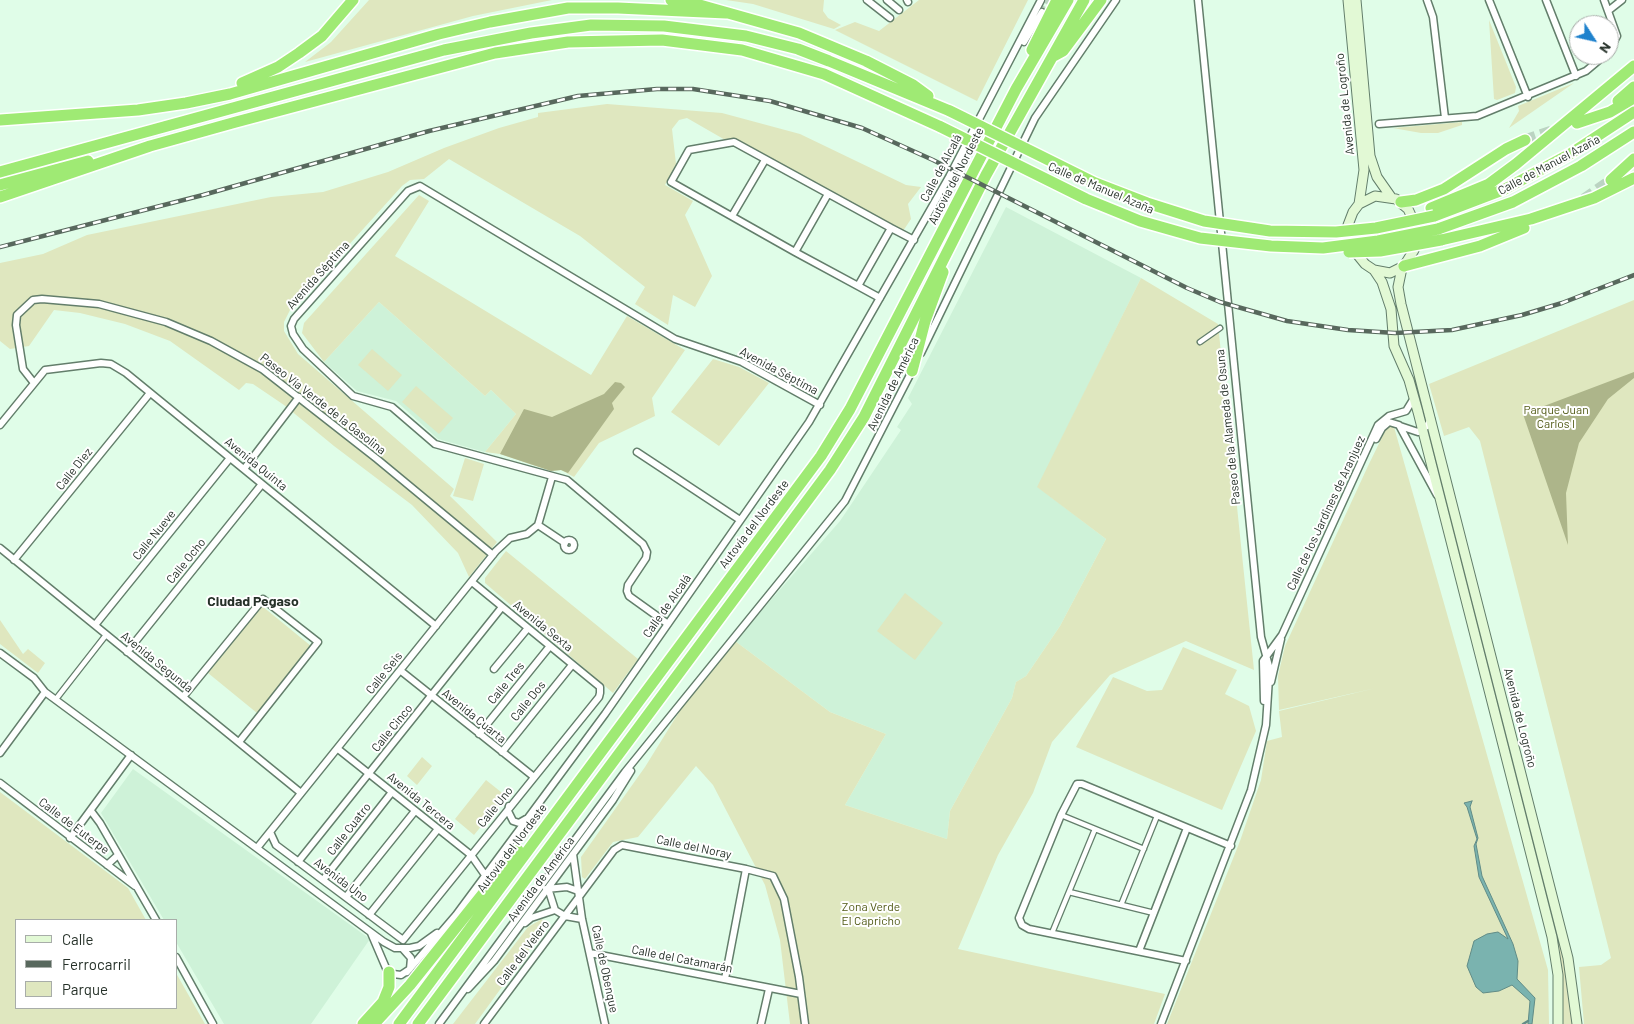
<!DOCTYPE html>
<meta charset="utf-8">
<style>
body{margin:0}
#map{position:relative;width:1634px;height:1024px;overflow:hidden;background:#e0fde8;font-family:Barlow,sans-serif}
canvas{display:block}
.legend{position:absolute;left:15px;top:919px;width:162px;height:90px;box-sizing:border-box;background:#fff;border:1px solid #a8ada9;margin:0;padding:6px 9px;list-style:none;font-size:15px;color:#263129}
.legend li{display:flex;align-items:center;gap:10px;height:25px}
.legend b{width:25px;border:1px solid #a8ada9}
.north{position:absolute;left:1569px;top:15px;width:50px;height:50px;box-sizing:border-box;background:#fff;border:1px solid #a8ada9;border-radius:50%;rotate:125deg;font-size:14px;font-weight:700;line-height:20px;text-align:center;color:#263129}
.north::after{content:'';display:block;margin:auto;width:18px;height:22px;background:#1f82cd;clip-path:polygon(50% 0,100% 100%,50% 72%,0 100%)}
</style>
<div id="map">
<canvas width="1634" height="1024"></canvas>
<ul class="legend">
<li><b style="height:6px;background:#e2f9d5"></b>Calle</li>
<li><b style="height:6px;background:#58685d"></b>Ferrocarril</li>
<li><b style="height:14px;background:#dfe7bf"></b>Parque</li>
</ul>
<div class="north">N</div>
</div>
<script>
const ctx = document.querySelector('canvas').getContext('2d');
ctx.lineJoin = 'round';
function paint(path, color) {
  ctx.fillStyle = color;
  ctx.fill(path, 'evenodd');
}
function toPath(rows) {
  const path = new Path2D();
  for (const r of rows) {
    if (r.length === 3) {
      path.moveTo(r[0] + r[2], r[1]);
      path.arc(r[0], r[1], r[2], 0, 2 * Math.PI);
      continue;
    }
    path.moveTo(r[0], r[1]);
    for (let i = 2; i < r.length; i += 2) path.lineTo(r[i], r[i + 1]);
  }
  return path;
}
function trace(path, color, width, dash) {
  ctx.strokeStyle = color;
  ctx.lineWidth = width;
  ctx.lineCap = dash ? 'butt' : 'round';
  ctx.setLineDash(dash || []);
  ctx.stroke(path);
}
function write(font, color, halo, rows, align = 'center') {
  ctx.font = font + ' Barlow,sans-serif';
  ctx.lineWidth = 4;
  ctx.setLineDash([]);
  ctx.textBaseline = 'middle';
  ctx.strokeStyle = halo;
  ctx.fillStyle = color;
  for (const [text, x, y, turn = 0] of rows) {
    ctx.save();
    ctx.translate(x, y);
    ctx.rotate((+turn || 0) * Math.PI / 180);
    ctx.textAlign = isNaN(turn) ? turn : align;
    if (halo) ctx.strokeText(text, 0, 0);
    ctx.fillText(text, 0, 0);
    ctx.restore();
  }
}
const built = toPath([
 [1006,207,1141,278,1038,487,1106,539,1060,626,1026,676,1016,682,1012,698,950,811,947,839,845,805,886,734,830,712,735,641,840,521,901,430,897,427,912,404,908,398],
 [379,302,485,396,491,390,516,414,485,452,438,439,396,401,357,391,324,362],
 [133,769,370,939,311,1024,224,1024,176,942,176,920,164,920,101,813]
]);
const green = toPath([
 [369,0,552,0,473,16,305,62,331,42],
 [726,0,824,0,823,11,828,18,841,25,834,29,753,4],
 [919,0,1028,0,977,101,835,30,855,22,879,31],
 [1489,20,1516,87,1515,93,1497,100,1494,99],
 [1574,83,1509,128,1519,111,1518,106],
 [607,104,722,113,800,134,906,185,921,187,908,204,911,219,903,231,727,141,687,118,679,120,672,129,676,164,665,185,693,201,685,215,712,276,695,307,673,295,668,325,635,304,645,287,580,236,449,159,424,179,410,180,402,186,290,310,284,322,284,331,298,354,454,489,450,496,497,542,469,577,458,553,412,505,334,446,284,405,253,384,246,383,239,390,170,341,125,324,80,313,54,310,29,346,10,349,0,341,0,263,43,254,87,235,271,197,323,192,388,172,444,148,499,128,538,117,538,113],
 [1462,122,1462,125,1438,133,1421,133,1393,128],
 [419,195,429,201,395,256,591,375,627,316,685,350,652,398,655,416,599,443,574,477,561,470,551,471,500,454,485,452,516,414,491,390,485,396,379,302,324,362,302,333,304,323],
 [1141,278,1218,324,1254,670,1186,641,1110,675,1052,742,1033,793,998,855,958,949,1165,994,1154,1024,790,1024,780,940,765,885,713,785,696,766,638,837,613,842,585,879,582,877,581,857,645,767,684,704,735,641,830,712,886,734,845,805,947,839,950,811,1012,698,1016,682,1026,676,1060,626,1106,539,1037,487],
 [1634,300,1634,1024,1584,1024,1579,967,1601,965,1611,958,1480,441,1469,427,1444,436,1429,384],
 [372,349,402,375,388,391,358,365],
 [713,359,739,367,769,383,719,446,671,412],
 [416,386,453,418,439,434,402,402],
 [1391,425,1394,427,1548,970,1549,1024,1167,1024,1240,841,1261,780,1267,741,1282,737,1279,711,1376,688,1279,710,1278,676,1285,646,1368,466,1387,427],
 [1429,431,1564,959,1573,1024,1562,1024,1562,975],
 [465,458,484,464,473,501,453,496],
 [506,551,638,659,613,693,485,583,485,578],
 [905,593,943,623,915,660,877,631],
 [262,606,311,646,257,713,208,673],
 [0,620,23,654,28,649,45,663,38,673,0,644],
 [1183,647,1237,670,1225,694,1249,706,1256,731,1222,810,1076,747,1113,677,1147,691,1162,690],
 [422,757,432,766,417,785,407,776],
 [486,780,506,796,474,835,455,819],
 [0,792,128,888,146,920,16,920,16,1008,176,1008,176,973,205,1024,0,1024],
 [542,919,547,925,475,1024,453,1024,528,927]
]);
const forest = toPath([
 [1634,372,1634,378,1608,399,1579,443,1566,493,1568,545,1523,414],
 [615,382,621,383,625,387,612,403,614,409,568,473,561,470,551,471,500,454,524,409,552,417,604,394]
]);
const water = toPath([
 [1472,801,1470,807,1478,838,1476,844,1482,876,1513,944,1518,961,1517,979,1535,998,1532,1024,1528,1024,1530,1001,1512,985,1499,991,1483,993,1476,987,1467,966,1474,941,1487,934,1498,932,1508,939,1479,877,1474,846,1477,839,1467,807,1464,803,1472,801]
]);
const stream = toPath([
 [1523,1024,1528,1021]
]);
const minorTunnel = toPath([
 [1042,12,1050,0]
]);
const motorwayTunnel = toPath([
 [1525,140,1558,129],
 [1584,199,1611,180]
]);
const pedestrian = toPath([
 [1200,342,1220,328],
 [56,699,106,635],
 [1061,815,1144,849],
 [1069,892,1154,913],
 [1121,905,1157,816],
 [1052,933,1095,829]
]);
const minor = toPath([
 [867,0,890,18],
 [887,0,899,10],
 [907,0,908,2],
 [1427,0,1433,17,1445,118],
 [1489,0,1528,97],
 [1546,0,1576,76],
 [1604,0,1617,36,1609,51],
 [1608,11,1622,0],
 [1024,42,1042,12],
 [1379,124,1477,116,1586,71,1605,55],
 [732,216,765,160],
 [891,228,914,240],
 [795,252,828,194],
 [858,286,891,228,734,142,689,150,671,182,795,252,858,286,880,298],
 [921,353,1035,118,1116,0],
 [34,383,23,369,16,325,17,315,33,300,42,299,99,304,166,322,211,341,262,369,377,459,493,555],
 [0,425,45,370,101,363,111,364,126,373,436,626],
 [1400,426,1418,432,1427,426,1431,419],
 [1376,439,1382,428,1389,422,1399,425,1437,495],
 [637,452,740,520],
 [244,469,299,397],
 [538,525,565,543],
 [569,545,5],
 [0,548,301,793],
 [14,560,150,393],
 [668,624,629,596,627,591,628,585,646,558,647,552,643,544,567,480,435,444,392,407,353,396,303,349,293,334,291,326,294,319,408,191,420,186,675,339,742,362,820,405],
 [95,625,230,458],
 [127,652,262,484],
 [0,653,34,678,45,692,384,942,395,948,410,948,419,946,437,933],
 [494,669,528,628],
 [401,671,534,777],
 [1271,682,1281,639],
 [183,697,263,599,318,642,239,742],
 [1264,701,1263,661,1282,635,1378,425,1389,416,1406,411,1414,398],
 [479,734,550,646],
 [338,749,471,855,485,875],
 [502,752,572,665],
 [0,753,45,692],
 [0,783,135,886],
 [509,806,508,811,513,821,519,823,526,819],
 [91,811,100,823,156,920],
 [270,832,276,845,403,940,599,697,600,693,600,687,472,582],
 [70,838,131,755],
 [257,848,496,551,510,538,527,534,538,525,552,477],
 [573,854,582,919,605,1024],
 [298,862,502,607],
 [107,865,118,855],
 [746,869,773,876,784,899,799,977,805,1024],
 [323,880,392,792],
 [548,888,555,910,565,916,582,919],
 [546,889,567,887,578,891],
 [346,897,415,811],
 [369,915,438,829],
 [525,923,531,918,555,910],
 [371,933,386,968,393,974,401,975,410,969,411,958,403,949],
 [1139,951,1187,828],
 [590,953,801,994],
 [176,957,213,1024],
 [1186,961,1029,929,1022,925,1019,918,1061,815,1077,784,1082,784,1231,846],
 [407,972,456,915,605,714,809,422,949,177,1041,0],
 [468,989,494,961,613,800,631,771],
 [439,1024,625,772,845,501,913,369],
 [484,1024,614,850,622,845,746,869,725,979],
 [761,1024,769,989],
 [1161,1024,1251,790,1266,725,1269,678,1269,666,1261,637,1198,0]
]);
const secondary = toPath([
 [1348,0,1364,170,1359,204],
 [1356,0,1370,156,1377,177,1391,197],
 [1375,196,1396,199,1408,209,1416,226,1417,237,1414,250,1404,266,1390,273,1374,270,1365,264,1352,248,1349,237,1348,225,1353,212,1359,204,1375,196],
 [1402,268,1398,287,1401,304,1568,958,1577,1024],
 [1374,270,1382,282,1391,309,1394,346,1409,380,1418,412,1552,937,1558,975,1558,1024]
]);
const motorway = toPath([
 [671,0,696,4,799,33,866,61,913,85,928,96],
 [1032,50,1057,0],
 [1052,57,1063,51,1101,0],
 [242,83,278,67,299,53,322,36,353,0],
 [1618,101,1634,87],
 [0,120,138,110,186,103,230,94,439,34,490,22,568,8,618,8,726,13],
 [1577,123,1610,112,1634,98],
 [0,172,444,50,531,33,591,25,664,26,746,36,798,49,829,61,950,111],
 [1611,180,1634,159],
 [0,185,88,161],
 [0,197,150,146,236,122,495,53,568,42,662,40,742,50,824,74,941,127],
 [1401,202,1416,200,1444,189,1506,149,1525,140],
 [1431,208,1489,184,1516,164,1634,66],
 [1434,216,1505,189,1570,154,1634,112],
 [1438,229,1513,202,1581,166,1634,132],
 [1441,240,1531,219,1594,198,1634,178],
 [1404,266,1480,246,1524,228],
 [912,371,925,321,943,272],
 [363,1024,383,1002,389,987,389,972],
 [374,1024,410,985,518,850],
 [399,1024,821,456,850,409,1016,89,1068,0],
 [418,1024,830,470,864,417,986,175,1084,0]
]);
const rail = toPath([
 [0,247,203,195,429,131,578,96,657,89,693,89,770,101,862,128,933,160,1187,288,1220,302,1287,321,1348,330,1395,333,1452,330,1522,315,1562,303,1634,275]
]);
const motorwayBridge = toPath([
 [950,111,1095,183,1147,203,1204,221,1270,231,1336,232,1376,228,1434,216],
 [941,127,1086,199,1140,221,1200,238,1271,246,1323,248,1378,241,1438,229],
 [1349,252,1380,251,1441,240]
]);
const streetNames = [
 ["Avenida de Logroño",1345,104,-96],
 ["Calle de Manuel Azaña",1549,165,-28],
 ["Calle de Alcalá",941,168,-62],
 ["Autovía del Nordeste",956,176,-63],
 ["Calle de Manuel Azaña",1101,188,23],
 ["Avenida Séptima",318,275,-48],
 ["Avenida Séptima",779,371,28],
 ["Avenida de América",893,384,-64],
 ["Paseo Vía Verde de la Gasolina",323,404,38],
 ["Paseo de la Alameda de Osuna",1228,427,-96],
 ["Avenida Quinta",256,464,39],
 ["Calle Diez",74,469,-51],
 ["Calle de los Jardines de Aranjuez",1326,513,-65],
 ["Autovía del Nordeste",754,524,-53],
 ["Calle Nueve",154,535,-51],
 ["Calle Ocho",186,561,-51],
 ["Calle de Alcalá",667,606,-55],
 ["Avenida Sexta",543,626,39],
 ["Avenida Segunda",157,662,39],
 ["Calle Seis",384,673,-51],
 ["Calle Tres",506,683,-51],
 ["Calle Dos",528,701,-51],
 ["Avenida Cuarta",474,716,39],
 ["Avenida de Logroño",1520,718,76],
 ["Calle Cinco",392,728,-51],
 ["Avenida Tercera",421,801,39],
 ["Calle Uno",495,807,-51],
 ["Calle de Euterpe",74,826,37],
 ["Calle Cuatro",349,829,-52],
 ["Calle del Noray",694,847,12],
 ["Autovía del Nordeste",512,848,-53],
 ["Avenida de América",541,879,-53],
 ["Avenida Uno",341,880,37],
 ["Calle del Velero",523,953,-53],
 ["Calle del Catamarán",682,959,11],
 ["Calle de Obenque",605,969,78]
];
const parkNames = [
 ["Parque Juan",1556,410],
 ["Carlos I",1556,424],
 ["Zona Verde",871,907],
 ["El Capricho",871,921]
];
const neighbourhoodNames = [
 ["Ciudad Pegaso",253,601]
];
paint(built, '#cef2d8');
paint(green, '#dfe7bf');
paint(forest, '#adb58a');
paint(water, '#7ab3af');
trace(water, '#618c87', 1);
trace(stream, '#618c87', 2.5);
trace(minorTunnel, '#bbd4c2', 6, [6, 3]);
trace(motorwayTunnel, '#bbd4c2', 11, [11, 5.5]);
trace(pedestrian, '#637e6b', 7);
trace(minor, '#637e6b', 9);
trace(secondary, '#637e6b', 11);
trace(motorway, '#fff', 14);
trace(pedestrian, '#fff', 4.5);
trace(minor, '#fff', 6);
trace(secondary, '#e2f9d5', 9);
trace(motorway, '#9fea74', 11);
trace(rail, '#58685d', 4.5);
trace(rail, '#fff', 2.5, [8]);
trace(motorwayBridge, '#fff', 14, []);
trace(motorwayBridge, '#9fea74', 11);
write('12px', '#263129', '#fff', streetNames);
write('12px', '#515a16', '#fff', parkNames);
write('bold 14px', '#263129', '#fff', neighbourhoodNames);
</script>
